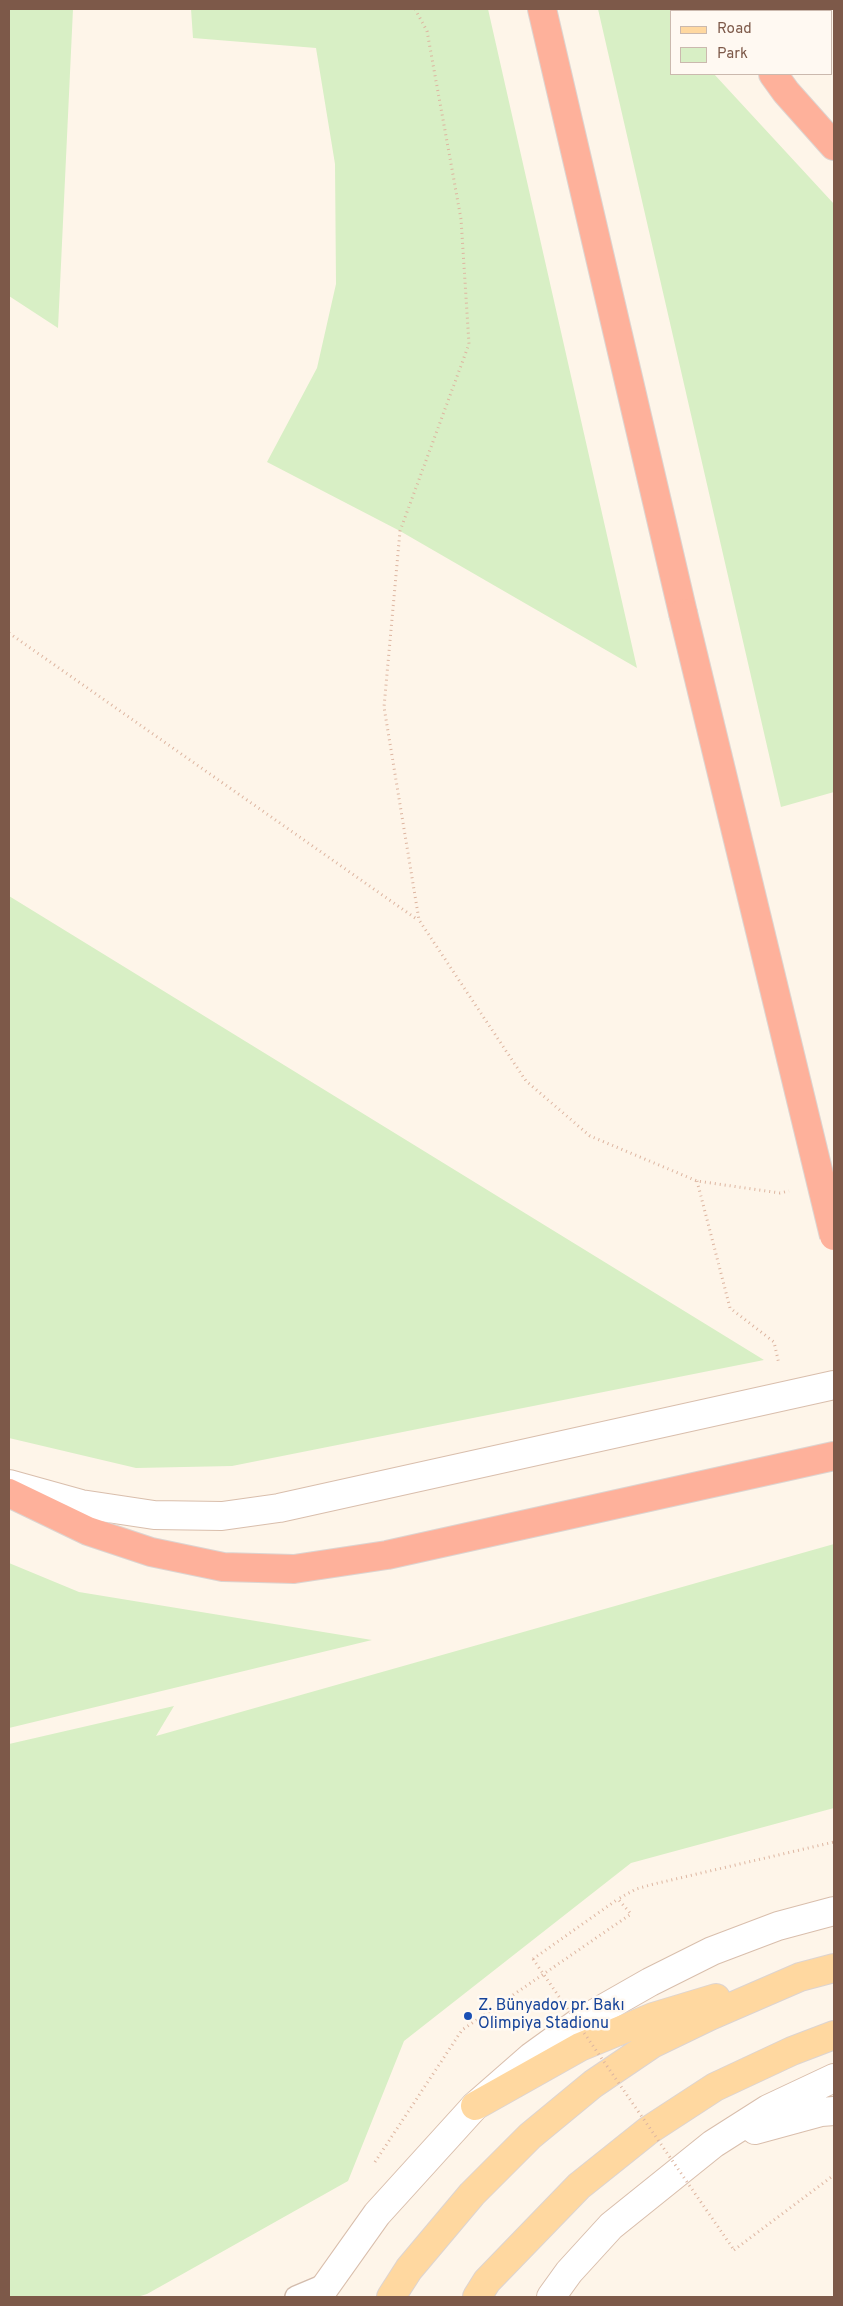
<!DOCTYPE html>
<meta charset="utf-8">
<style>
body{margin:0}
#map{position:relative;width:843px;height:2306px;overflow:hidden;background:#fef5e9;font-family:Overpass,sans-serif}
canvas{display:block}
.frame{position:absolute;inset:0;border:10px solid #7d5949;pointer-events:none}
.legend{position:absolute;left:670px;top:10px;width:162px;height:65px;box-sizing:border-box;background:#fff9f2;border:1px solid #cbb9ae;margin:0;padding:6px 9px;list-style:none;font-size:15px;color:#7d5949}
.legend li{display:flex;align-items:center;gap:10px;height:25px}
.legend b{width:25px;border:1px solid #cbb9ae}
</style>
<div id="map">
<canvas width="843" height="2306"></canvas>
<div class="frame"></div>
<ul class="legend">
<li><b style="height:6px;background:#ffd8a0"></b>Road</li>
<li><b style="height:14px;background:#d8efc5"></b>Park</li>
</ul>
</div>
<script>
const ctx = document.querySelector('canvas').getContext('2d');
ctx.lineJoin = 'round';
function paint(path, color) {
  ctx.fillStyle = color;
  ctx.fill(path, 'evenodd');
}
function toPath(rows) {
  const path = new Path2D();
  for (const r of rows) {
    path.moveTo(r[0], r[1]);
    for (let i = 2; i < r.length; i += 2) path.lineTo(r[i], r[i + 1]);
  }
  return path;
}
function trace(path, color, width, dash) {
  ctx.strokeStyle = color;
  ctx.lineWidth = width;
  ctx.lineCap = dash ? 'butt' : 'round';
  ctx.setLineDash(dash || []);
  ctx.stroke(path);
}
function write(font, color, halo, rows, align = 'center') {
  ctx.font = font + ' Overpass,sans-serif';
  ctx.lineWidth = 5;
  ctx.setLineDash([]);
  ctx.textBaseline = 'middle';
  ctx.strokeStyle = halo;
  ctx.fillStyle = color;
  for (const [text, x, y, turn = 0] of rows) {
    ctx.save();
    ctx.translate(x, y);
    ctx.rotate((+turn || 0) * Math.PI / 180);
    ctx.textAlign = isNaN(turn) ? turn : align;
    if (halo) ctx.strokeText(text, 0, 0);
    ctx.fillText(text, 0, 0);
    ctx.restore();
  }
}
const green = toPath([
 [9,9,73,9,58,328,9,296],
 [191,9,488,9,637,668,400,531,267,462,317,368,336,284,335,164,316,48,193,38],
 [598,9,671,9,672,74,714,74,834,204,834,792,781,807],
 [9,896,764,1360,232,1466,136,1468,9,1438],
 [834,1544,834,1808,631,1863,404,2041,348,2181,147,2294,137,2297,9,2297,9,1744,174,1706,156,1736],
 [9,1563,79,1592,372,1640,9,1728]
]);
const path = toPath([
 [415,9,427,31,461,219,469,344,400,531,384,707,419,920,526,1081,590,1136,697,1181,780,1193,789,1191],
 [9,633,418,920],
 [697,1181,730,1308,774,1342,779,1364],
 [533,1959,618,1899],
 [375,2162,462,2030,631,1914,618,1899,636,1889,654,1884,834,1842],
 [734,2250,834,2175]
]);
const lane = toPath([
 [296,2297,327,2284]
]);
const secondary = toPath([
 [9,1484,81,1504,154,1515,222,1516,279,1508,834,1385],
 [755,2130,821,2112,834,2111],
 [318,2297,377,2214,475,2106,531,2057,578,2023,650,1982,712,1951,778,1926,834,1911],
 [551,2297,569,2272,611,2226,713,2144,768,2109,834,2078]
]);
const primary = toPath([
 [475,2106,580,2047,653,2017,716,1998],
 [391,2297,409,2269,472,2194,530,2136,593,2084,652,2044,710,2016,800,1977,834,1968],
 [477,2297,487,2281,579,2186,649,2130,715,2087,792,2051,834,2035]
]);
const highway = toPath([
 [542,9,683,613],
 [727,9,729,11],
 [773,74,786,92,834,146],
 [9,1493,88,1531,151,1552,223,1567,294,1569,387,1555,834,1456]
]);
const pathBridge = toPath([
 [533,1959,734,2250]
]);
const highwayBridge = toPath([
 [683,613,834,1236]
]);
const markers = [
 [468,2016,5,"#1a4fb4"]
];
const transitNames = [
 ["Z. Bünyadov pr. Bakı",478,2007],
 ["Olimpiya Stadionu",478,2025]
];
paint(green, '#d8efc5');
trace(lane, '#d3bcad', 24);
trace(secondary, '#d9beac', 30);
trace(primary, '#ddd4d0', 30);
trace(highway, '#ddd4d0', 30);
trace(path, '#ddb5a0', 3, [1, 4]);
trace(lane, '#fff', 21);
trace(secondary, '#fff', 28);
trace(primary, '#ffd8a0', 28);
trace(highway, '#feb19b', 28);
trace(highwayBridge, '#ddd4d0', 30, []);
trace(pathBridge, '#ddb5a0', 3, [1, 4]);
trace(highwayBridge, '#feb19b', 28);
for (const [x, y, r, color] of markers) {
  const dot = new Path2D();
  dot.arc(x, y, r, 0, 2 * Math.PI);
  ctx.fillStyle = color;
  ctx.fill(dot);
  trace(dot, '#fff9f2', 2);
}
write('16px', '#164399', '#fff9f2', transitNames, 'left');
</script>
